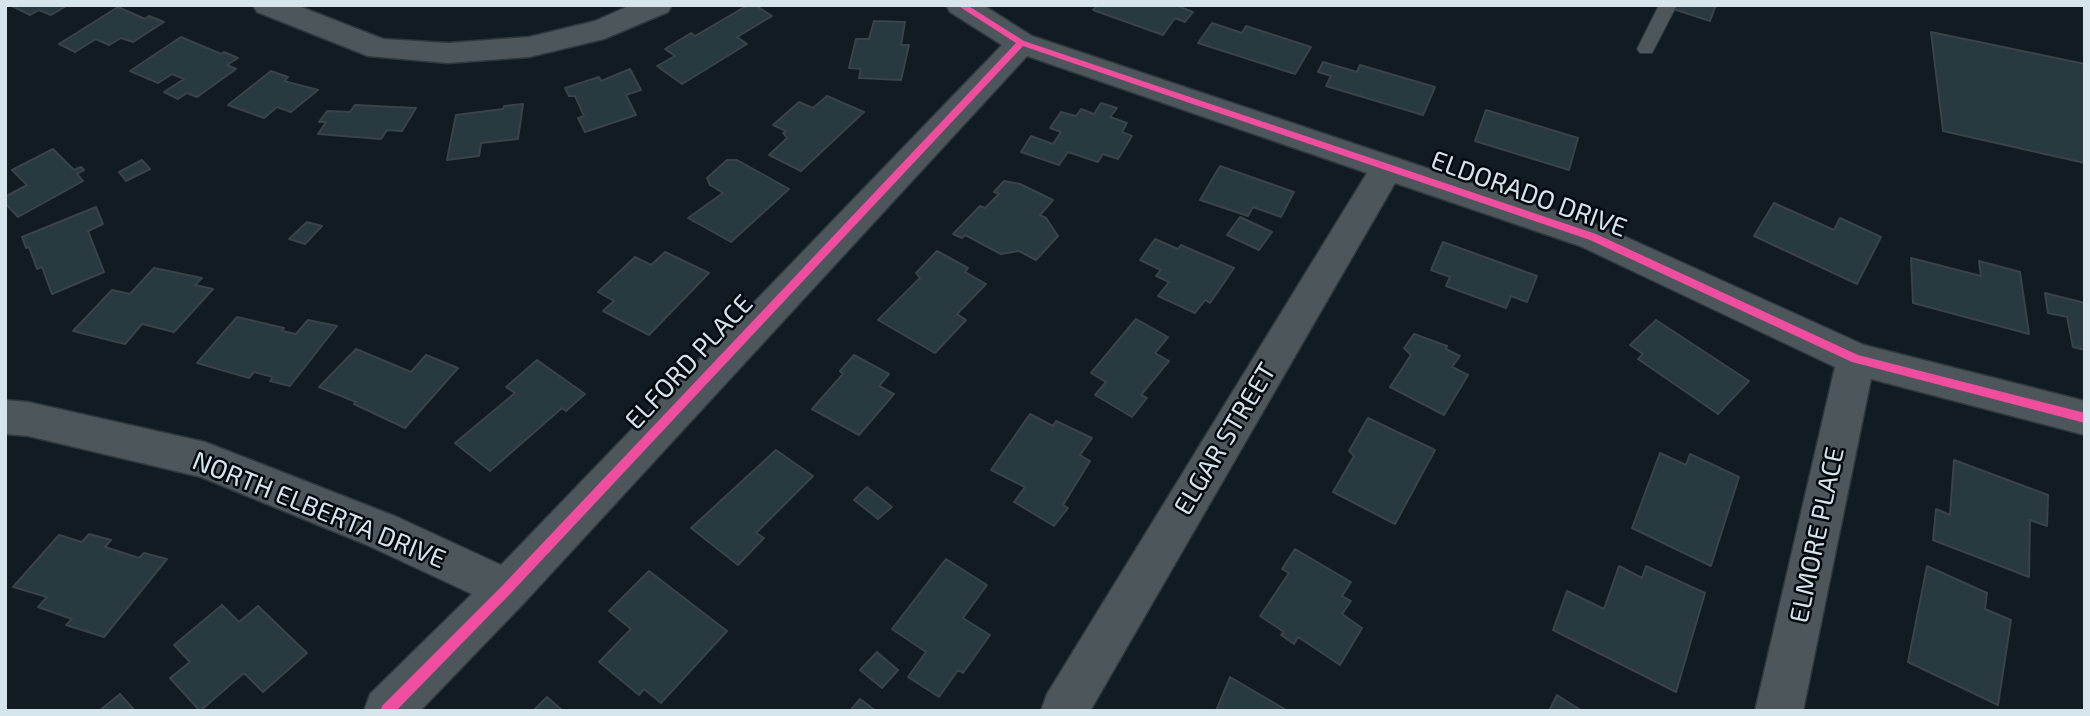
<!DOCTYPE html>
<style>
body{margin:0}
#map{position:relative;width:2090px;height:716px;overflow:hidden;background:#101c22;font-family:"Exo 2",sans-serif}
canvas{display:block}
.frame{position:absolute;inset:0;border:7px solid #d6e4eb;pointer-events:none}
</style>
<div id="map">
<canvas width="2090" height="716"></canvas>
<div class="frame"></div>
</div>
<script>
const ctx = document.querySelector('canvas').getContext('2d');
ctx.lineJoin = 'round';
function paint(path, color) {
  ctx.fillStyle = color;
  ctx.fill(path, 'evenodd');
}
function toPath(rows) {
  const path = new Path2D();
  for (const r of rows) {
    path.moveTo(r[0], r[1]);
    for (let i = 2; i < r.length; i += 2) path.lineTo(r[i], r[i + 1]);
  }
  return path;
}
function trace(path, color, width, dash) {
  ctx.strokeStyle = color;
  ctx.lineWidth = width;
  ctx.lineCap = dash ? 'butt' : 'round';
  ctx.setLineDash(dash || []);
  ctx.stroke(path);
}
function write(font, color, halo, rows, align = 'center') {
  ctx.font = font + ' "Exo 2",sans-serif';
  ctx.lineWidth = 5;
  ctx.setLineDash([]);
  ctx.textBaseline = 'middle';
  ctx.strokeStyle = halo;
  ctx.fillStyle = color;
  for (const [text, x, y, turn = 0] of rows) {
    ctx.save();
    ctx.translate(x, y);
    ctx.rotate((+turn || 0) * Math.PI / 180);
    ctx.textAlign = isNaN(turn) ? turn : align;
    if (halo) ctx.strokeText(text, 0, 0);
    ctx.fillText(text, 0, 0);
    ctx.restore();
  }
}
const building = toPath([
 [10,5,68,5,51,15,39,10,30,15,10,5],
 [748,5,755,5,772,16,737,37,747,44,682,84,657,66,675,56,665,49,691,33,695,36,748,5],
 [1098,5,1175,5,1193,12,1185,22,1175,18,1163,35,1093,10,1098,5],
 [1661,5,1716,5,1710,21,1661,5],
 [118,7,145,19,149,16,164,22,133,42,121,38,109,45,96,39,75,52,59,44,118,7],
 [874,21,905,22,901,45,909,45,901,80,859,78,861,69,849,68,856,39,869,39,874,21],
 [1212,23,1242,33,1246,26,1311,47,1295,74,1198,43,1212,23],
 [1931,32,2085,64,2085,163,1943,131,1931,32],
 [181,37,221,54,224,52,238,58,227,65,236,69,197,97,187,93,178,99,164,92,184,79,172,74,158,83,130,71,181,37],
 [1323,62,1357,72,1360,65,1435,87,1423,115,1326,86,1331,76,1318,72,1323,62],
 [630,69,641,90,626,95,636,115,585,132,578,118,584,116,575,96,569,96,565,88,599,77,601,81,630,69],
 [271,71,288,77,284,81,318,90,291,112,277,107,264,118,228,105,271,71],
 [827,96,864,112,801,171,769,155,787,138,783,133,786,131,773,125,799,102,813,108,827,96],
 [1101,103,1117,108,1110,117,1127,123,1122,132,1132,136,1118,159,1103,154,1098,162,1068,152,1059,165,1021,152,1031,136,1053,144,1061,132,1050,128,1061,112,1076,116,1081,109,1094,114,1101,103],
 [523,104,518,139,481,143,479,156,447,160,456,115,503,109,504,106,523,104],
 [355,105,416,108,402,131,387,130,381,139,318,134,326,122,319,122,327,111,350,112,355,105],
 [1486,110,1578,138,1569,170,1475,141,1486,110],
 [53,149,74,170,81,167,84,170,77,174,83,181,18,217,5,203,5,197,27,185,12,170,53,149],
 [142,160,150,169,126,181,119,172,142,160],
 [727,160,737,160,789,189,731,242,688,218,723,193,710,185,707,178,727,160],
 [1220,166,1294,192,1281,217,1253,207,1248,216,1200,200,1220,166],
 [1004,181,1020,184,1053,200,1040,215,1046,218,1058,236,1036,260,1019,251,1001,254,965,235,962,238,953,234,980,206,985,208,999,194,994,192,1004,181],
 [1774,203,1834,230,1840,218,1881,237,1857,284,1754,236,1774,203],
 [96,207,103,224,88,231,104,272,52,294,42,267,37,269,29,247,26,248,22,237,96,207],
 [1240,217,1272,232,1259,250,1227,235,1240,217],
 [307,222,322,226,305,244,289,239,307,222],
 [1155,239,1178,249,1181,245,1234,268,1210,303,1205,300,1195,313,1158,296,1169,282,1156,276,1161,270,1140,260,1155,239],
 [1443,242,1537,276,1527,302,1511,296,1506,308,1446,286,1450,277,1431,270,1443,242],
 [937,251,968,268,965,272,986,284,957,314,966,320,935,353,878,320,920,278,916,273,937,251],
 [665,252,709,273,649,335,603,311,614,301,598,292,635,257,651,265,665,252],
 [1911,258,1981,276,1979,261,2020,272,2029,334,1913,303,1911,258],
 [154,268,202,278,195,285,213,289,174,332,142,324,125,344,73,331,112,290,130,294,154,268],
 [2045,293,2085,303,2085,350,2073,347,2067,317,2048,313,2045,293],
 [237,317,284,328,282,331,296,334,308,320,337,326,290,386,270,381,273,377,254,372,249,378,197,363,237,317],
 [1136,319,1168,337,1155,353,1169,361,1141,395,1147,398,1132,417,1095,395,1106,382,1091,373,1136,319],
 [1656,320,1749,381,1718,414,1638,359,1643,354,1630,345,1656,320],
 [1414,334,1447,346,1446,349,1460,356,1452,367,1468,375,1444,415,1390,387,1411,355,1404,348,1414,334],
 [356,349,411,372,426,355,458,368,405,428,354,404,356,402,319,387,356,349],
 [854,355,889,374,879,386,894,394,859,435,812,409,843,374,840,371,854,355],
 [537,360,585,394,566,411,562,408,490,471,455,443,515,393,506,387,537,360],
 [1030,414,1053,426,1056,421,1092,438,1080,455,1090,461,1063,505,1068,508,1054,526,1014,502,1025,487,991,470,1030,414],
 [1368,418,1435,450,1395,524,1333,492,1354,456,1349,451,1368,418],
 [776,450,813,476,756,533,764,538,738,565,691,528,776,450],
 [1660,453,1686,465,1690,454,1739,477,1711,566,1632,528,1660,453],
 [1954,460,2048,495,2047,526,2030,520,2029,577,1933,540,1936,509,1950,515,1954,460],
 [867,487,892,507,878,519,854,500,867,487],
 [89,534,111,540,105,547,139,558,144,553,167,559,104,637,66,625,72,619,38,607,47,597,13,587,59,535,82,542,89,534],
 [1295,549,1351,582,1342,596,1351,601,1342,614,1362,628,1340,665,1298,637,1294,644,1281,635,1284,632,1260,616,1289,573,1282,569,1295,549],
 [946,559,987,585,963,618,990,635,963,673,958,670,939,697,908,677,926,652,892,629,946,559],
 [1619,566,1642,578,1646,566,1705,593,1676,692,1553,630,1567,591,1604,609,1619,566],
 [1927,566,1987,593,1985,609,2011,620,1998,705,1908,662,1927,566],
 [649,571,727,631,661,703,644,689,639,695,599,662,631,629,609,611,649,571],
 [222,605,239,622,258,606,307,653,263,692,244,673,200,711,170,678,190,662,174,645,222,605],
 [877,652,898,670,882,688,860,670,877,652],
 [1230,677,1288,711,1216,711,1230,677],
 [120,694,135,711,99,711,120,694],
 [1557,695,1582,711,1549,711,1557,695],
 [547,697,563,711,533,711,547,697],
 [860,699,876,711,850,711,860,699]
]);
const lane = toPath([
 [1659,5,1677,5,1652,53,1640,53,1637,49,1659,5]
]);
const street = toPath([
 [253,5,296,5,383,39,448,43,529,37,595,21,631,5,672,5,668,12,604,39,529,57,448,63,368,56,257,12,253,5],
 [946,5,983,5,1032,36,1606,228,1864,345,2085,401,2085,435,1871,379,1803,711,1755,711,1835,367,1580,246,1395,183,1090,711,1041,711,1047,694,1367,173,1027,56,523,604,420,711,364,711,370,694,472,594,367,545,201,477,28,436,5,434,5,400,28,402,205,442,397,517,501,565,1002,45,950,12,946,5]
]);
const cycleway = toPath([
 [957,5,967,5,1024,41,1596,234,1858,355,2085,413,2085,423,1852,362,1590,240,1023,46,511,593,396,711,381,711,382,706,503,585,1016,43,957,5]
]);
const streetNames = [
 ["ELDORADO DRIVE",1529,194,20],
 ["ELFORD PLACE",689,362,-47],
 ["ELGAR STREET",1225,439,-59],
 ["NORTH ELBERTA DRIVE",319,510,22],
 ["ELMORE PLACE",1817,535,-78]
];
paint(building, '#28393f');
trace(building, '#394349', 2);
trace(lane, '#2f383c', 2);
trace(street, '#2f383c', 3);
paint(lane, '#4d575b');
paint(street, '#4d575b');
paint(cycleway, '#ef4d9e');
write('26px', '#d6e4eb', '#02090d', streetNames);
</script>
